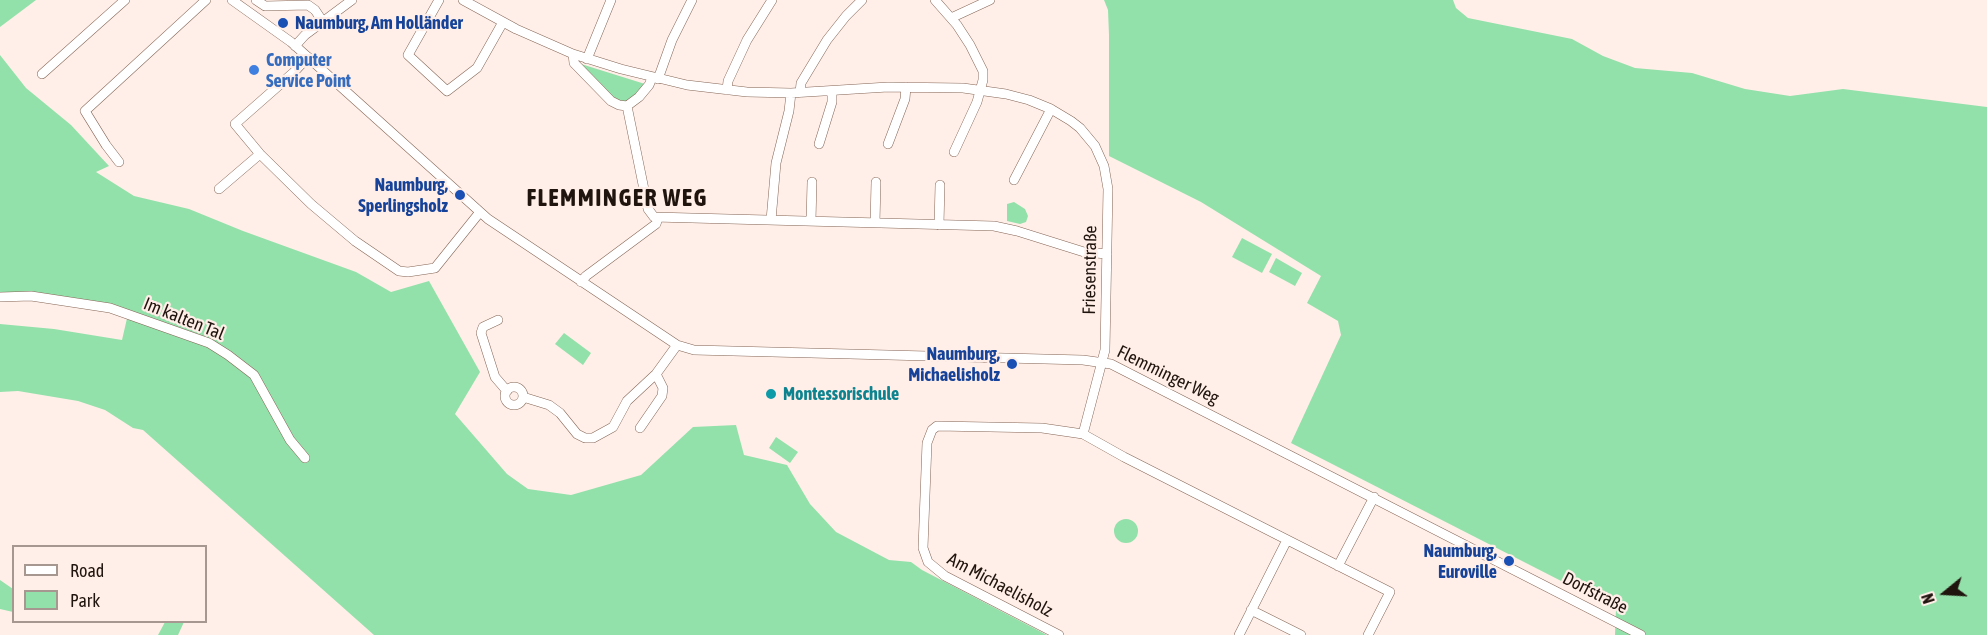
<!DOCTYPE html>
<meta charset="utf-8">
<style>
body{margin:0}
#map{position:relative;width:1987px;height:635px;overflow:hidden;background:#ffefe8;font-family:"Asap Condensed",sans-serif}
canvas{display:block}
.legend{position:absolute;left:12px;top:545px;width:195px;height:78px;box-sizing:border-box;background:#ffefe8;border:2px solid #a69791;margin:0;padding:8px 10px;list-style:none;font-size:18px;color:#20140e}
.legend li{display:flex;align-items:center;gap:12px;height:30px}
.legend b{width:30px;border:2px solid #a69791}
.north{position:absolute;left:1915px;top:563px;width:60px;height:60px;-webkit-text-stroke:4px #ffefe8;paint-order:stroke;rotate:252deg;font-size:16px;font-weight:700;line-height:24px;text-align:center;color:#20140e}
.north::after{content:'';display:block;margin:auto;width:21px;height:27px;background:#20140e;clip-path:polygon(50% 0,100% 100%,50% 72%,0 100%)}
</style>
<div id="map">
<canvas width="1987" height="635"></canvas>
<ul class="legend">
<li><b style="height:8px;background:#fff"></b>Road</li>
<li><b style="height:16px;background:#93e1aa"></b>Park</li>
</ul>
<div class="north">N</div>
</div>
<script>
const ctx = document.querySelector('canvas').getContext('2d');
ctx.lineJoin = 'round';
function paint(path, color) {
  ctx.fillStyle = color;
  ctx.fill(path, 'evenodd');
}
function toPath(rows) {
  const path = new Path2D();
  for (const r of rows) {
    if (r.length === 3) {
      path.moveTo(r[0] + r[2], r[1]);
      path.arc(r[0], r[1], r[2], 0, 2 * Math.PI);
      continue;
    }
    path.moveTo(r[0], r[1]);
    for (let i = 2; i < r.length; i += 2) path.lineTo(r[i], r[i + 1]);
  }
  return path;
}
function trace(path, color, width, dash) {
  ctx.strokeStyle = color;
  ctx.lineWidth = width;
  ctx.lineCap = dash ? 'butt' : 'round';
  ctx.setLineDash(dash || []);
  ctx.stroke(path);
}
function write(font, color, halo, rows, align = 'center') {
  ctx.font = font + ' "Asap Condensed",sans-serif';
  ctx.lineWidth = 4.5;
  ctx.setLineDash([]);
  ctx.textBaseline = 'middle';
  ctx.strokeStyle = halo;
  ctx.fillStyle = color;
  for (const [text, x, y, turn = 0] of rows) {
    ctx.save();
    ctx.translate(x, y);
    ctx.rotate((+turn || 0) * Math.PI / 180);
    ctx.textAlign = isNaN(turn) ? turn : align;
    if (halo) ctx.strokeText(text, 0, 0);
    ctx.fillText(text, 0, 0);
    ctx.restore();
  }
}
const green = toPath([
 [0,0,36,0,0,27],
 [1104,0,1453,0,1456,8,1468,18,1572,39,1603,56,1635,68,1692,73,1745,89,1790,96,1843,89,1987,107,1987,635,1615,635,1616,609,1291,443,1341,335,1338,321,1307,303,1321,276,1201,202,1109,156,1109,35,1108,10],
 [0,55,26,88,71,125,109,166,96,172,134,196,189,209,243,231,356,272,391,292,429,281,480,372,455,414,507,474,528,489,571,495,641,475,693,427,736,425,744,455,787,465,810,504,836,532,889,560,911,562,922,570,1047,635,374,635,143,430,133,428,105,410,78,401,18,391,0,392,0,324,54,329,122,340,128,314,0,296],
 [581,64,645,84,643,89,626,103,616,101],
 [1014,202,1025,209,1028,216,1026,222,1020,224,1007,221,1007,204],
 [1242,238,1272,254,1262,273,1232,257],
 [1276,258,1302,273,1295,286,1269,272],
 [564,333,591,353,583,365,555,344],
 [776,437,798,452,790,463,769,448],
 [1126,531,12],
 [0,580,13,589,13,612,0,609],
 [165,622,184,622,178,635,158,635]
]);
const minor = toPath([
 [232,0,291,42,488,219,677,345,694,350,1083,360,1111,364,1641,635],
 [256,0,265,6,308,5,315,10,323,22],
 [439,0,408,55,447,91,477,68,503,22],
 [463,0,516,29,573,54,621,69,687,85,747,92,791,93,888,87,963,88,1006,94,1029,100,1051,109,1071,121,1080,128,1095,146,1104,166,1108,189,1105,350,1083,434],
 [935,0,957,25,970,45,983,71,983,80,977,102,954,152],
 [951,18,990,0],
 [295,46,305,35,352,0],
 [573,54,574,63,611,101,619,105,627,106],
 [308,57,293,73,235,124,260,154,311,204,355,241,399,271,408,272,435,268,480,212],
 [587,59,611,0],
 [42,74,125,0],
 [658,79,672,40,692,0],
 [727,90,728,81,747,40,772,0],
 [800,93,801,83,827,40,846,16,862,0],
 [627,106,648,209,654,217,994,226,1017,231,1084,252,1107,254],
 [627,106,639,97,649,85,652,78],
 [819,144,832,102,832,92],
 [888,144,905,99,906,87],
 [119,162,106,145,85,111,206,0],
 [1014,180,1051,109],
 [219,189,260,154],
 [771,220,776,163,789,111,791,93],
 [811,221,812,182],
 [875,223,876,182],
 [939,225,940,185],
 [581,282,586,276,656,224,658,218],
 [0,297,31,296,110,308,209,343,228,355,254,375,290,440,305,458],
 [498,320,483,327,481,333,495,377,507,391],
 [514,396,9],
 [523,397,549,405,560,413,577,434,585,438,593,438,613,427,627,401,656,374,677,345],
 [640,428,662,396,663,388,656,374],
 [1338,566,1374,497],
 [1251,610,1301,635],
 [1059,635,945,576,928,562,923,548,927,443,932,430,937,426,1042,428,1083,434,1124,457,1390,592,1368,635],
 [1239,635,1287,540]
]);
const markers = [
 [283,23,6,"#1a4fb4"],
 [254,70,6,"#3f7fe0"],
 [460,195,6,"#1a4fb4"],
 [1012,364,6,"#1a4fb4"],
 [771,394,6,"#0f9aa8"],
 [1509,561,6,"#1a4fb4"]
];
const transitNames = [
 ["Naumburg, Am Holländer",295,23,"left"],
 ["Naumburg,",448,185],
 ["Sperlingsholz",448,206],
 ["Naumburg,",1000,354],
 ["Michaelisholz",1000,375],
 ["Naumburg,",1497,551],
 ["Euroville",1497,572]
];
const shopNames = [
 ["Computer",266,60],
 ["Service Point",266,81]
];
const streetNames = [
 ["Friesenstraße",1090,270,-89],
 ["Im kalten Tal",184,319,22],
 ["Flemminger Weg",1168,375,26],
 ["Am Michaelisholz",1000,585,28],
 ["Dorfstraße",1595,593,27]
];
const cultureNames = [
 ["Montessorischule",783,394]
];
const districtNames = [
 ["FLEMMINGER WEG",617,198]
];
paint(green, '#93e1aa');
trace(minor, '#856556', 10);
trace(minor, '#fff', 9);
for (const [x, y, r, color] of markers) {
  const dot = new Path2D();
  dot.arc(x, y, r, 0, 2 * Math.PI);
  ctx.fillStyle = color;
  ctx.fill(dot);
  trace(dot, '#ffefe8', 2);
}
write('bold 18px', '#164399', '#ffefe8', transitNames, 'right');
write('bold 18px', '#366cbe', '#ffefe8', shopNames, 'left');
write('18px', '#20140e', '#ffefe8', streetNames);
write('bold 18px', '#0d838f', '#ffefe8', cultureNames, 'left');
ctx.letterSpacing = '1.5px';
write('bold 24px', '#20140e', '#ffefe8', districtNames);
ctx.letterSpacing = '0px';
</script>
